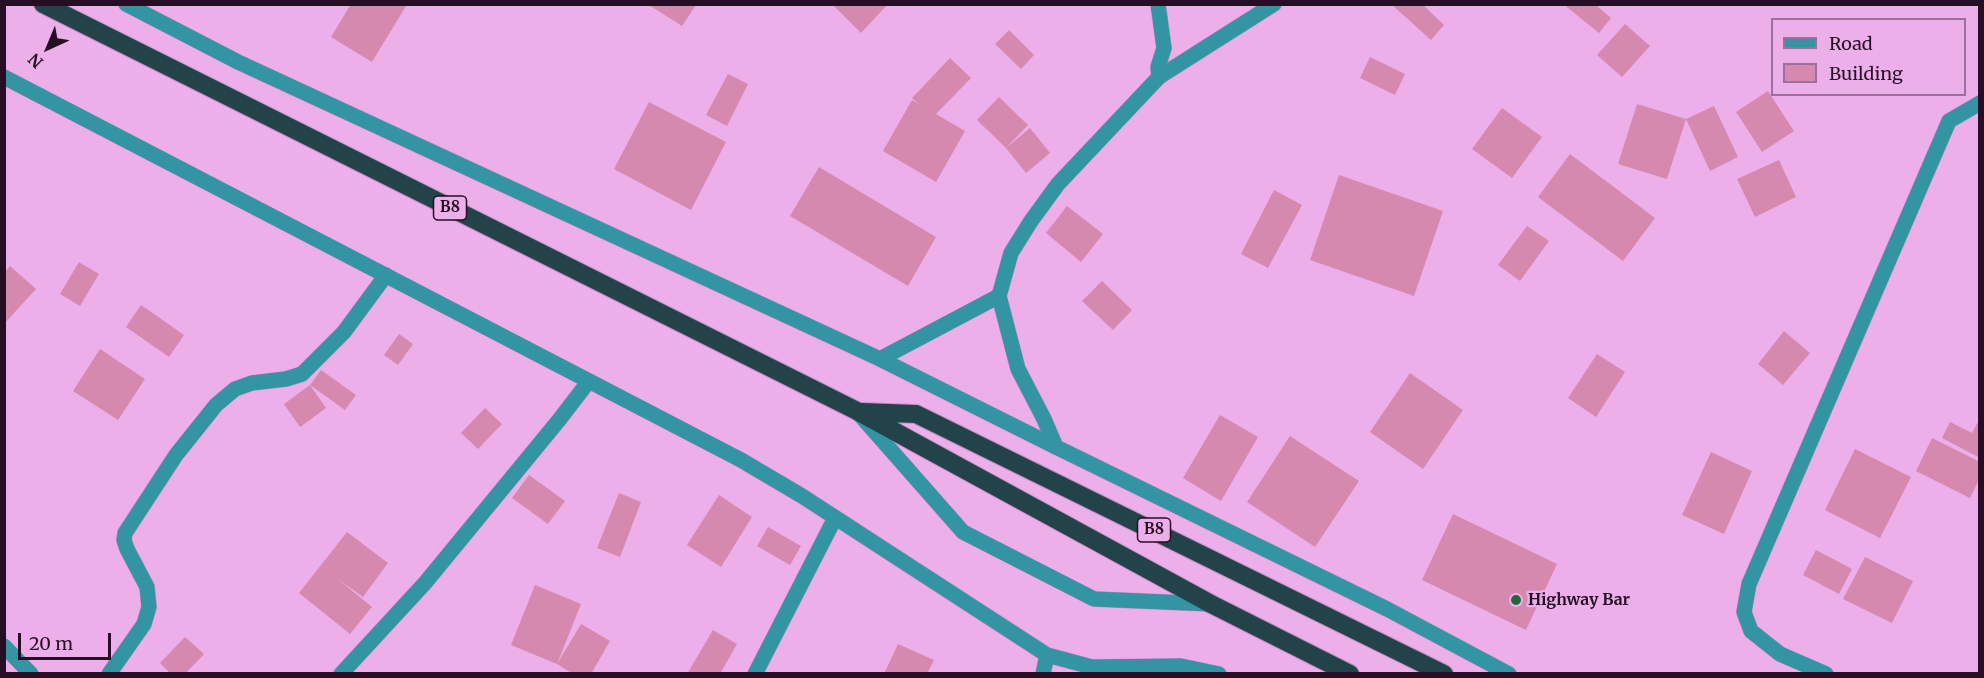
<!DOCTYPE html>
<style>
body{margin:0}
#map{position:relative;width:1984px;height:678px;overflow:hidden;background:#edafe9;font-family:Merriweather,serif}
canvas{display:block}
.frame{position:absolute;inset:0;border:6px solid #260f25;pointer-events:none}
.legend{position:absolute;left:1771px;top:18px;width:195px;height:78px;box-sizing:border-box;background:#edafe9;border:2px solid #9d6f9b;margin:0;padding:8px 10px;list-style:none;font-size:18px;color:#260f25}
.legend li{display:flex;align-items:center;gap:12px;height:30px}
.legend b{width:30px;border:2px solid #9d6f9b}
.north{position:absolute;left:18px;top:18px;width:60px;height:60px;-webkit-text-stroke:4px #edafe9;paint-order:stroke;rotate:224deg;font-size:16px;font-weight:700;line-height:24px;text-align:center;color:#260f25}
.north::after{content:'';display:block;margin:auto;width:21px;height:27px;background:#260f25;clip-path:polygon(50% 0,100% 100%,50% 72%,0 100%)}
.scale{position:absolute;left:18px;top:633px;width:93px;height:27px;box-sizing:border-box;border:3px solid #260f25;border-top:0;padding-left:8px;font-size:18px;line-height:21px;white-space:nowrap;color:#260f25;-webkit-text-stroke:4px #edafe9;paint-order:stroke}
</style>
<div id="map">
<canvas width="1984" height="678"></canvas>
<div class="frame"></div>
<ul class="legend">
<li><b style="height:8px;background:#3395a3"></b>Road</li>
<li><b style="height:16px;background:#d589af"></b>Building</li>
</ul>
<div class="north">N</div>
<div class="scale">20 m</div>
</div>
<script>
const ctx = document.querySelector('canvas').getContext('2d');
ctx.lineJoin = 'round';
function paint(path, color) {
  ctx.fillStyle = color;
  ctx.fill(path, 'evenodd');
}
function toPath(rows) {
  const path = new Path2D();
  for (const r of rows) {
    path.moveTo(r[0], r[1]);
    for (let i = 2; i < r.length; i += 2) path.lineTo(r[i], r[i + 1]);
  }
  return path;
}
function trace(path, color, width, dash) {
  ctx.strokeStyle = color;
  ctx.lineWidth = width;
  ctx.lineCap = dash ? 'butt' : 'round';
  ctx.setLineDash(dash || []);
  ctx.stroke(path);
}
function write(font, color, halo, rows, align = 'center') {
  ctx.font = font + ' Merriweather,serif';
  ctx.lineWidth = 4.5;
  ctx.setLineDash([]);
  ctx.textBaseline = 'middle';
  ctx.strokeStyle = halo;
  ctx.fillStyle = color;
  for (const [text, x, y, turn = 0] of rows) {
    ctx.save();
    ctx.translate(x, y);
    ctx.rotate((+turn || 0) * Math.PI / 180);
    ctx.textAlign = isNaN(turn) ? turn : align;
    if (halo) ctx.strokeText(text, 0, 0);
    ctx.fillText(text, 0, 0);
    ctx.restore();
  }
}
const building = toPath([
 [351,4,403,4,406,6,372,62,331,37],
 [832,4,888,4,861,33],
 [1391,4,1422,4,1444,25,1431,40],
 [1563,4,1595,4,1611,18,1599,33],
 [649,5,696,5,682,26],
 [1625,24,1650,46,1622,77,1597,55],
 [1009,30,1034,55,1021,69,995,44],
 [1370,57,1405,74,1395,95,1360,78],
 [950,58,971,78,936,114,965,131,936,182,883,151,912,100,919,104,912,98],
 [728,74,748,84,727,126,706,115],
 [1768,91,1794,131,1762,152,1736,112],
 [999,97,1028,125,1006,148,1030,128,1050,153,1026,173,1006,148,977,120],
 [649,102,726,142,691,210,614,169],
 [1637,104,1686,119,1667,179,1618,164],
 [1714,106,1738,157,1710,171,1686,119],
 [1502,108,1542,137,1512,178,1472,149],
 [1570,154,1655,218,1623,261,1538,197],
 [1779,160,1796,197,1755,217,1737,179],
 [819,167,936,237,908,286,790,216],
 [1339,175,1443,211,1414,296,1310,260],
 [1274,190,1302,205,1268,268,1241,254],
 [1067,206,1103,234,1081,262,1046,233],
 [1527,226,1549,241,1520,281,1498,265],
 [79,262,99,274,80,306,60,294],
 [10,266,36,289,4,324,4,273],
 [1102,281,1132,310,1113,330,1082,301],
 [141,305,184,335,169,357,126,327],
 [1784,331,1810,353,1783,385,1758,364],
 [399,334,413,344,398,365,384,355],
 [100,349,145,379,118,420,73,391],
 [1597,354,1625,372,1596,417,1568,398],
 [321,370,356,395,345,410,310,385],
 [1410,373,1463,410,1423,469,1370,432],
 [310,385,326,408,300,427,284,404],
 [485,408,502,424,478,449,461,433],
 [1220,415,1258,437,1221,501,1183,478],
 [1980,418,1980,458,1942,438,1950,422,1972,433],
 [1290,436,1359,481,1315,547,1247,502],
 [1932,438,1980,462,1980,478,1970,498,1916,471],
 [1855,449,1911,477,1880,538,1825,510],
 [1711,452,1752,471,1724,534,1682,515],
 [529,475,565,501,548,524,512,498],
 [619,493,641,502,620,557,597,548],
 [719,495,752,517,721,567,687,545],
 [1453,514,1557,564,1526,630,1422,580],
 [768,527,801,546,790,565,757,546],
 [347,532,388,563,363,597,338,579,372,607,350,634,299,593],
 [1816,550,1852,569,1839,594,1803,575],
 [1865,557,1913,581,1892,623,1843,599],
 [535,585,581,604,557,664,511,645],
 [581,624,610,641,591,674,573,674,557,664],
 [713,630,737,644,720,674,687,674],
 [185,637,204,654,185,674,171,674,160,663],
 [898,644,934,660,927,674,884,674]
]);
const lane = toPath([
 [126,4,238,62,880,359,1056,447],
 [4,77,741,460,802,496,1047,655,1092,667,1181,666,1219,674],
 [880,359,999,296],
 [860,415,963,532,1094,599,1211,604],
 [4,646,31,674],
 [109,674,144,624,149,607,147,587,127,549,124,540,125,533,176,455,216,405,235,389,252,383,286,379,302,374,344,332,386,275],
 [341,674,425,583,559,420,589,381],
 [755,674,835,518],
 [1043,674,1047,655]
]);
const street = toPath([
 [1158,4,1164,48,1158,67,1159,77],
 [1274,4,1159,77,1058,184,1031,221,1011,253,999,296,1018,369,1044,419,1056,447,1387,609,1509,674],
 [1826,674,1780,654,1751,631,1744,612,1749,584,1949,121,1980,103]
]);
const highway = toPath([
 [43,4,857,411,1211,604,1350,674],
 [862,412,916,414,1444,674]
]);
const markers = [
 [1516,600,6,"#226834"]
];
const shields = [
 [450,208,33],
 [1154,530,33]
];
const shieldNames = [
 ["B8",450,208],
 ["B8",1154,530]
];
const poiNames = [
 ["Highway Bar",1528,600]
];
paint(building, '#d589af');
trace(lane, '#c58fc2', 16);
trace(street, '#c58fc2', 16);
trace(highway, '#c58fc2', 20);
trace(lane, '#3395a3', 15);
trace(street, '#3395a3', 15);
trace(highway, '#224349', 18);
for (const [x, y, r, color] of markers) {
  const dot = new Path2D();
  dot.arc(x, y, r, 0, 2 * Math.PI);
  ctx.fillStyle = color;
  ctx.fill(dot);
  trace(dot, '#edafe9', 2);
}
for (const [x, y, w] of shields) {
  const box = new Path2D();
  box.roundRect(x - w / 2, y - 12, w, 24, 4.5);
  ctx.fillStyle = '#edafe9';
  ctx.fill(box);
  trace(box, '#260f25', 1.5);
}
write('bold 15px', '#260f25', null, shieldNames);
write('bold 16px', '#260f25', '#edafe9', poiNames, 'left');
</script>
